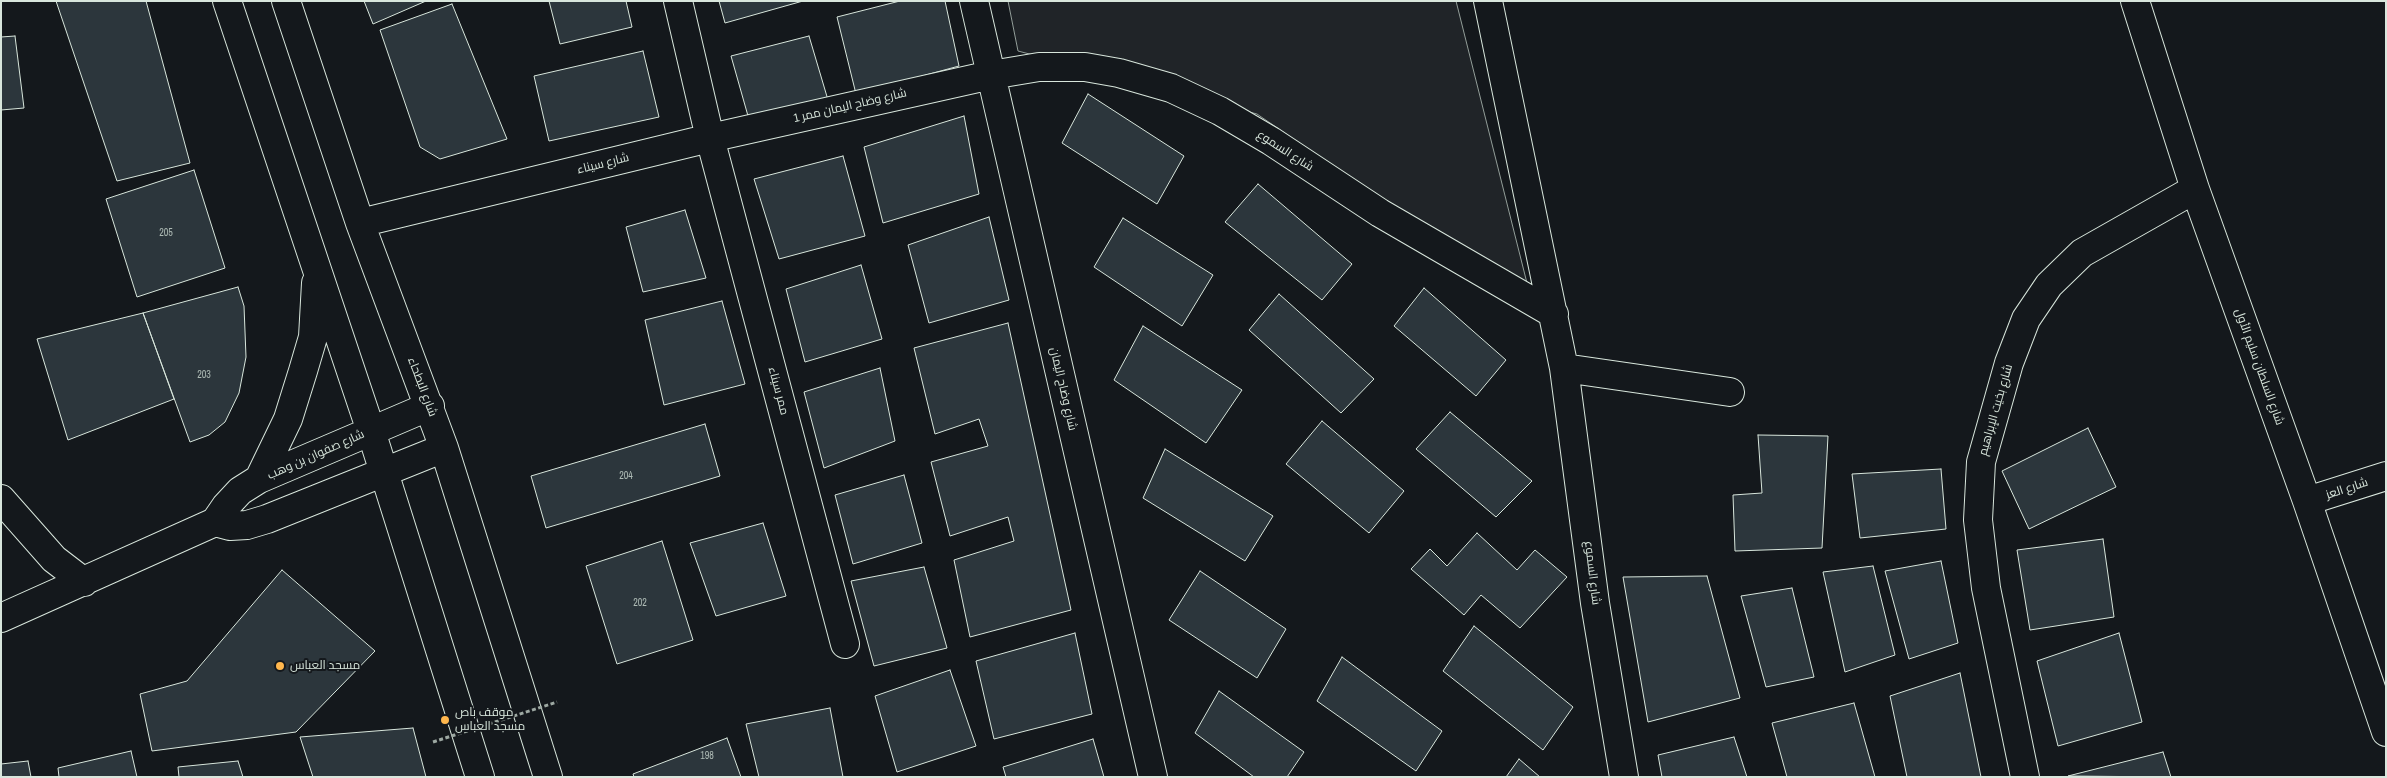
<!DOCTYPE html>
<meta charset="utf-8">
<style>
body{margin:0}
#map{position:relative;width:2387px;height:778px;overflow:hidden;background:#14181c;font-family:"Archivo Narrow",sans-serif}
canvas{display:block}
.frame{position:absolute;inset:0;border:2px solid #d8e6dc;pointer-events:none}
</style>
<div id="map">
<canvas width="2387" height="778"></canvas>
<div class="frame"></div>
</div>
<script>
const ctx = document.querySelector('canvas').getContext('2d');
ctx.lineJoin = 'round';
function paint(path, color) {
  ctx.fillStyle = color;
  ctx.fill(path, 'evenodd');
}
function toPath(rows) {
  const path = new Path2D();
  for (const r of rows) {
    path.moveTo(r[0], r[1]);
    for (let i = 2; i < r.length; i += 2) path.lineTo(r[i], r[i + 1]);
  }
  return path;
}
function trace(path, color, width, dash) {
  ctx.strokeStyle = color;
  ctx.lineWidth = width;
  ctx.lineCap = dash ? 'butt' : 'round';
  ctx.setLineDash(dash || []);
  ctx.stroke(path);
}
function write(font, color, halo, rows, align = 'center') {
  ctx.font = font + ' "Archivo Narrow",Cairo,sans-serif';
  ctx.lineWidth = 4;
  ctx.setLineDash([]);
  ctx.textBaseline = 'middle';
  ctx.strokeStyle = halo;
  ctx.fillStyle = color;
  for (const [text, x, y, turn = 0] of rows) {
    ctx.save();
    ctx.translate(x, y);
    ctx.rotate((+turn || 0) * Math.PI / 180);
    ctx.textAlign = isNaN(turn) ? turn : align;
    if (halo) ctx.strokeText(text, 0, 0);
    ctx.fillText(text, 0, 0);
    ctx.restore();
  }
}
const green = toPath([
 [1008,1,1456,1,1532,303,1257,114,1018,51,1008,1]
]);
const building = toPath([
 [56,1,146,1,190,163,117,181,56,1],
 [364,1,426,1,373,24,364,1],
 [549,1,626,1,632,27,560,44,549,1],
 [719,1,803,1,725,23,719,1],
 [900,1,945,1,959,66,856,94,837,17,900,1],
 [452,4,507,139,440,159,420,147,380,30,452,4],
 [15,36,24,108,1,110,1,37,15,36],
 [809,36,828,100,750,123,731,56,809,36],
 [643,51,659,117,549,141,534,76,643,51],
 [1088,94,1184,156,1157,204,1062,143,1088,94],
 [964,116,979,194,883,223,864,147,964,116],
 [843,156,865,236,779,259,754,179,843,156],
 [194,170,225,268,137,297,106,199,194,170],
 [1258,184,1352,264,1322,300,1225,222,1258,184],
 [685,210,706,278,643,292,626,227,685,210],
 [989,217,1009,300,929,323,908,245,989,217],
 [1123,218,1213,275,1182,326,1094,267,1123,218],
 [861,265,882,339,805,362,786,289,861,265],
 [238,287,244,306,246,357,239,393,225,422,209,435,190,442,143,313,238,287],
 [1424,288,1506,360,1476,396,1394,326,1424,288],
 [1279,294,1374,379,1341,413,1249,330,1279,294],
 [722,301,745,384,664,405,645,320,722,301],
 [143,313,174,399,68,440,37,339,143,313],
 [1008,323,1071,610,970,637,954,560,1014,541,1008,517,950,536,931,462,988,446,979,419,935,434,914,348,1008,323],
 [1143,326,1242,390,1206,443,1114,380,1143,326],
 [880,368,895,441,824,468,804,392,880,368],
 [1450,412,1532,481,1496,517,1416,449,1450,412],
 [1322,421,1404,491,1369,533,1286,464,1322,421],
 [705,424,720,476,546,528,531,476,705,424],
 [2088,428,2116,487,2029,529,2002,471,2088,428],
 [1758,435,1828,436,1822,548,1735,551,1733,495,1762,493,1758,435],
 [1165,449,1273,516,1245,561,1143,498,1165,449],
 [1941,469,1946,529,1860,538,1852,474,1941,469],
 [904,475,922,543,853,564,835,495,904,475],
 [763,523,786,596,716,616,690,543,763,523],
 [1477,533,1517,570,1535,550,1567,577,1520,628,1481,595,1464,615,1411,569,1430,549,1447,566,1477,533],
 [2103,539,2114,617,2030,630,2017,550,2103,539],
 [662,541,693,640,617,664,586,566,662,541],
 [1941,561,1958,643,1909,659,1885,571,1941,561],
 [1873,566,1895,655,1845,672,1823,572,1873,566],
 [924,567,947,648,874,666,851,581,924,567],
 [282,570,375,651,296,732,152,751,140,694,187,681,282,570],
 [1200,571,1286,629,1257,678,1169,620,1200,571],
 [1707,576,1740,698,1648,722,1623,577,1707,576],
 [1792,588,1814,677,1766,687,1741,596,1792,588],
 [1474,626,1573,707,1543,750,1443,671,1474,626],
 [1075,633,1092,714,994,739,976,661,1075,633],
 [2119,633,2142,722,2058,746,2037,661,2119,633],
 [1342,657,1442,731,1416,771,1317,701,1342,657],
 [950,670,976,746,897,772,875,696,950,670],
 [1960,673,1981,777,1907,777,1890,696,1960,673],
 [1219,691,1304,752,1287,777,1254,777,1195,733,1219,691],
 [1854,703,1875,777,1787,777,1772,723,1854,703],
 [830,708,843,777,759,777,746,724,830,708],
 [413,728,426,777,313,777,300,737,413,728],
 [1734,737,1747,777,1662,777,1658,755,1734,737],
 [727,738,741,777,634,777,633,774,727,738],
 [1093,739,1104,777,1006,777,1003,767,1093,739],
 [131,751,137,777,59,777,58,768,131,751],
 [2163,752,2171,777,2068,776,2163,752],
 [1519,759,1540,777,1506,777,1519,759],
 [28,761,31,777,1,777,1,764,28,761],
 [238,761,243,777,179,777,178,767,238,761]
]);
const minor = toPath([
 [227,1,371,431,480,777],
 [286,1,360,223,444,448,548,777],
 [678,1,710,138,845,644],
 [974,1,1153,777],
 [1488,1,1564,368,1595,603,1624,777],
 [2135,1,2195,189,2307,501,2386,732],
 [360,223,710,138,991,75,1039,67,1085,67,1119,73,1171,88,1220,111,1271,141,1380,213,1554,314],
 [1564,368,1730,392],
 [259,479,288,419,303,371,313,337,316,283],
 [1,499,54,559,84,582],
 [2307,501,2386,476],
 [215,522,230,526,247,525,267,519,444,448],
 [1,618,215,522,226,506,240,491,259,479,430,406],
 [2025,777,1986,588,1978,520,1981,462,2009,363,2026,319,2049,285,2082,253,2195,189]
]);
const pathBridge = toPath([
 [433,742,557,702]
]);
const markers = [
 [280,666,5,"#ffb74d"],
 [445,720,5,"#ffb74d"]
];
const numberNames = [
 ["205",166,233],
 ["203",204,375],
 ["204",626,476],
 ["202",640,603],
 ["198",707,756]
];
const streetNames = [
 ["شارع وضاح اليمان ممر 1",850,106,-13],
 ["شارع السموع",1285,151,33],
 ["شارع سيناء",603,164,-14],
 ["شارع السلطان سليم الأول",2259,367,70],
 ["شارع البطحاء",422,387,69],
 ["شارع وضاح اليمان",1063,389,77],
 ["ممر سيناء",778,391,75],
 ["شارع بخيت الإبراهيم",1996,410,-74],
 ["شارع صفوان بن وهب",316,455,-24],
 ["شارع العز",2347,489,-18],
 ["شارع السموع",1592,573,83]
];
const poiNames = [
 ["مسجد العباس",290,666],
 ["موقف باص",455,713],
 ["مسجد العباس",455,727]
];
paint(green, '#202428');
trace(green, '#939e99', 1);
paint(building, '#2c363c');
trace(building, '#d8e6dc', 1);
trace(minor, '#d8e6dc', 30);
trace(minor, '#14181c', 28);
trace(pathBridge, '#9da8a2', 3, [4, 2.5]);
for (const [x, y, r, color] of markers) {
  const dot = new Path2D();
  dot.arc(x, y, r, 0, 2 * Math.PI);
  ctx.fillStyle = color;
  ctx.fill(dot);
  trace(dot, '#14181c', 2);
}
write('10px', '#adbab4', null, numberNames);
write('12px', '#d8e6dc', '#14181c', streetNames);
write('12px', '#d8e6dc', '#14181c', poiNames, 'left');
</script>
